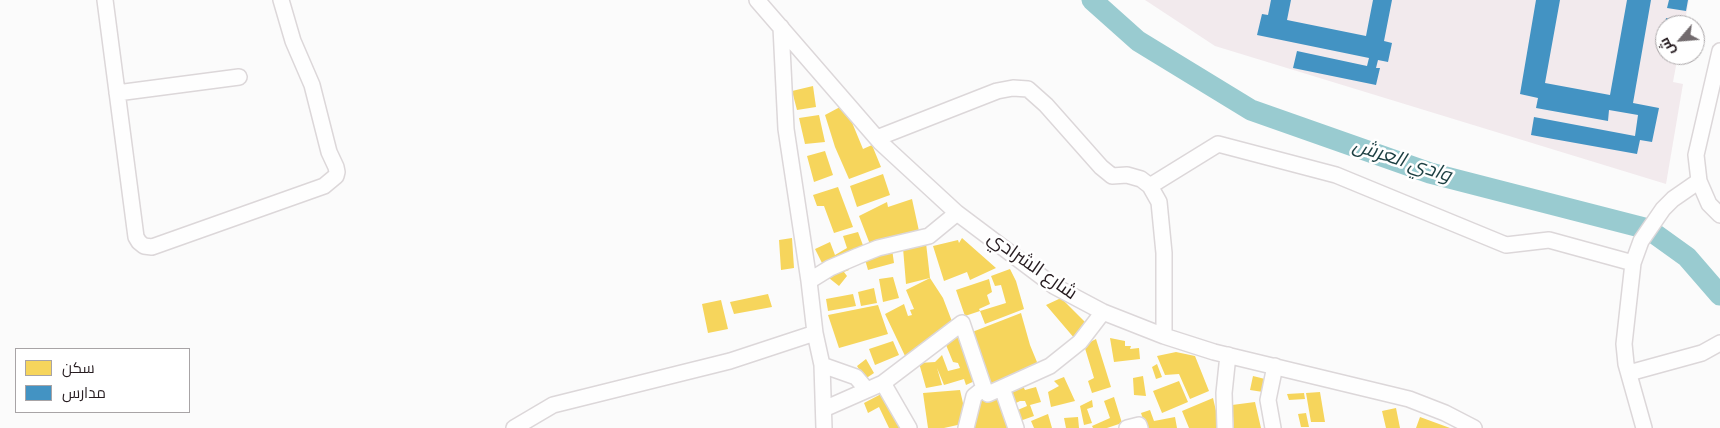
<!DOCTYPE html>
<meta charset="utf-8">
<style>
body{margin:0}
#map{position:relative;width:1720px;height:428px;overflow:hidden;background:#fbfbfb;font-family:Signika,Cairo,sans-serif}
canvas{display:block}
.legend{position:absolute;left:15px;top:348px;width:175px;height:65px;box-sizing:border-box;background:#fff;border:1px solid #a8a4a6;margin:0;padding:6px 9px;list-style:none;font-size:15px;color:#261c20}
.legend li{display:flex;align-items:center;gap:10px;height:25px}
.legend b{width:25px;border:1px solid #a8a4a6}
.north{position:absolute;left:1655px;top:15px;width:50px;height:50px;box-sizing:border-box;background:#fff;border:1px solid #a8a4a6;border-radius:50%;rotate:243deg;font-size:14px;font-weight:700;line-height:20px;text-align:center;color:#261c20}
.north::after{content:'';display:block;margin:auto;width:18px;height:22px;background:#716a6d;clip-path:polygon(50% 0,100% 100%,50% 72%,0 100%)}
</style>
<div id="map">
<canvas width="1720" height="428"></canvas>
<ul class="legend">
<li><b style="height:14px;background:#f6d55c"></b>سكن</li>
<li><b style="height:14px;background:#4393c3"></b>مدارس</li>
</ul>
<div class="north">ش</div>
</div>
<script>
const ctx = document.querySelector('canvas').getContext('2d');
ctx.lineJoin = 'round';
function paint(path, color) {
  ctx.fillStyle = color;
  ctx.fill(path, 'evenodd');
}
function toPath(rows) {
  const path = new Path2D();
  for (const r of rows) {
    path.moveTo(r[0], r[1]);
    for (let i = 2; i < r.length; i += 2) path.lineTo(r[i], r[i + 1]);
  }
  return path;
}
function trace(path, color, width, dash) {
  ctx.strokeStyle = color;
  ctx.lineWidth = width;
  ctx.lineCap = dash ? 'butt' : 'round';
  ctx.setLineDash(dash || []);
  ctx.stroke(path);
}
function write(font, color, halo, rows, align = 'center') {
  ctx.font = font + ' Signika,Cairo,sans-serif';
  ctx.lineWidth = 5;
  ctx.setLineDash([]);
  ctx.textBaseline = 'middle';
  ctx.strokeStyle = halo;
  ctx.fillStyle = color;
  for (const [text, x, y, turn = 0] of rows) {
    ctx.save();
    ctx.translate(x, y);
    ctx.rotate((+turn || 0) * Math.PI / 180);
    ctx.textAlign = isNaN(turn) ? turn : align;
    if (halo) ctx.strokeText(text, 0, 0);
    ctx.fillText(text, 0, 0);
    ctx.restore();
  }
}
const built = toPath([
 [1145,0,1689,0,1684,25,1665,25,1665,55,1678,55,1673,82,1683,84,1666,184,1215,46]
]);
const homes = toPath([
 [813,86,816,107,797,110,792,91],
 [840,107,851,120,863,149,872,145,881,167,849,179,835,147,825,115],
 [819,115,825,142,805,144,799,118],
 [825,151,833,175,814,182,807,156],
 [883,174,890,195,857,207,850,186],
 [838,187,853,227,834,233,824,206,817,206,813,195],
 [912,199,919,231,871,247,859,216,887,202,888,207],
 [858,232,864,248,824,267,815,249,830,242,835,255,847,248,843,236],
 [792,238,794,268,781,270,779,240],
 [962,238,996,268,970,280,967,272,944,281,933,246,958,240,959,243],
 [926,243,930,278,906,284,903,248],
 [892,249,894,263,868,270,864,256],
 [846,264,849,270,844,272,847,276,839,286,829,278,836,269],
 [1010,269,1016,281,1024,309,985,324,980,311,1006,303,1001,285,995,286,991,276],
 [893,277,899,298,883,302,879,279],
 [930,278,943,298,953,324,906,358,885,314,904,304,908,316,912,315,910,310,914,309,906,290],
 [989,279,992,292,987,295,990,304,979,309,980,311,965,316,956,290],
 [874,288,877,303,861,306,858,292],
 [768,294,772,307,734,314,730,302],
 [853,294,856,306,828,311,826,299],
 [1061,298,1089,326,1075,339,1046,305],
 [721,300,728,329,708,333,702,304],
 [878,305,888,334,839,348,828,315],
 [1021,313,1030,345,1039,367,987,390,967,334],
 [961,332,979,379,966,385,964,379,944,385,937,368,942,385,926,388,919,363,935,362,942,355,948,371,960,368,958,363,953,362,944,340],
 [1110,338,1125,341,1125,346,1131,346,1130,349,1139,348,1140,359,1114,362],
 [1096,339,1111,387,1092,393,1088,381,1094,378,1084,345],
 [893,341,899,355,875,365,869,349],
 [1176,352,1195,356,1209,391,1190,399,1179,374,1165,375,1157,356],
 [866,359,874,373,865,379,857,366],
 [1157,364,1162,377,1156,379,1152,367],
 [1143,376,1146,396,1134,395,1133,378],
 [1253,376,1265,379,1263,392,1250,390],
 [1064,377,1075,401,1051,407,1048,392,1059,386,1054,381],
 [1179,381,1188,402,1162,413,1153,391],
 [1022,384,1025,390,1036,387,1041,402,1030,405,1034,416,1017,422,1013,412,1027,406,1025,401,1020,401,1010,406,1005,393],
 [960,390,965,412,962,424,944,428,928,428,923,393],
 [885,392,903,428,889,428,879,407,868,413,864,403],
 [1320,392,1325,422,1311,422,1306,393],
 [997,393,1011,428,971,428,976,403],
 [1304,393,1305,399,1289,400,1287,394],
 [1114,397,1122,423,1107,428,1093,428,1092,426,1110,418,1104,401],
 [1213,398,1220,428,1189,428,1182,411],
 [1092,400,1093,407,1087,409,1092,423,1084,425,1080,406],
 [1255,402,1261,428,1234,428,1232,405],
 [1396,408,1400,428,1386,428,1382,411],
 [1150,410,1154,421,1175,417,1177,428,1146,428,1141,413],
 [1306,413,1309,427,1301,427,1298,414],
 [1048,414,1052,428,1034,428,1031,421],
 [1078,417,1079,428,1066,428,1064,418],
 [1420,417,1450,428,1416,428]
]);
const schools = toPath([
 [1271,0,1291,0,1287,20,1366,36,1373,0,1392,0,1384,41,1392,43,1388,62,1378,60,1376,68,1380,68,1376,85,1293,68,1297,51,1367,66,1369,58,1257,35,1262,14,1268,15],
 [1536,0,1560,0,1545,83,1610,95,1627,0,1651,0,1633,103,1659,108,1652,142,1640,140,1637,154,1531,135,1534,117,1635,136,1638,115,1609,110,1608,121,1536,108,1538,98,1520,94],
 [1669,0,1688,0,1686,11,1667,8],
 [1666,18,1676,20,1675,25,1665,25]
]);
const river = toPath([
 [1092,0,1138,41,1251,110,1430,173,1648,229,1687,257,1720,295]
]);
const minor = toPath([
 [105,0,136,237,139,242,144,246,152,247,324,186,336,176,337,172,336,167,329,152,312,85,293,41,281,0],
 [757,0,881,143,957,213,1054,286,1103,312,1164,336,1214,352,1409,399,1445,413,1474,428],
 [781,27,786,129,809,281,815,333,822,365,824,428],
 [1720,51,1696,155,1699,181,1709,204,1720,215],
 [117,93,239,77],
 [877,138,997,91,1013,88,1028,89,1046,105,1101,167,1112,176,1127,175,1141,179,1150,186,1159,202,1164,253,1164,336],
 [1150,186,1218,144,1336,175,1506,245,1549,240,1633,263],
 [809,281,830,268,858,256,878,248,929,236,957,213],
 [822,365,856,377,867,390],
 [1629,373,1702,353,1720,343],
 [883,383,909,428],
 [1002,388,1016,428],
 [824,409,883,383,962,323,984,388,988,394,1050,366,1080,342,1103,312],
 [514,428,553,405,730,361,815,333],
 [966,428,974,396,984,388],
 [1127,428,1139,425,1140,428],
 [1225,428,1224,393,1228,355],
 [1273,428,1268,400,1275,366],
 [1644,428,1626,364,1624,344,1633,263,1641,241,1663,209,1673,199,1699,181]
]);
const streetNames = [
 ["شارع الشرادي",1032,266,35]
];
const waterNames = [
 ["وادي العرش",1402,161,18]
];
paint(built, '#f2eaed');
paint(homes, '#f6d55c');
paint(schools, '#4393c3');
trace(river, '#99cbd0', 21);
trace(minor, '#dcd7d9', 18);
trace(minor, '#fefefe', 15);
write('19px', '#261c20', '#fff', streetNames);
write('italic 20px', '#1b3e41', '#fff', waterNames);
</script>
